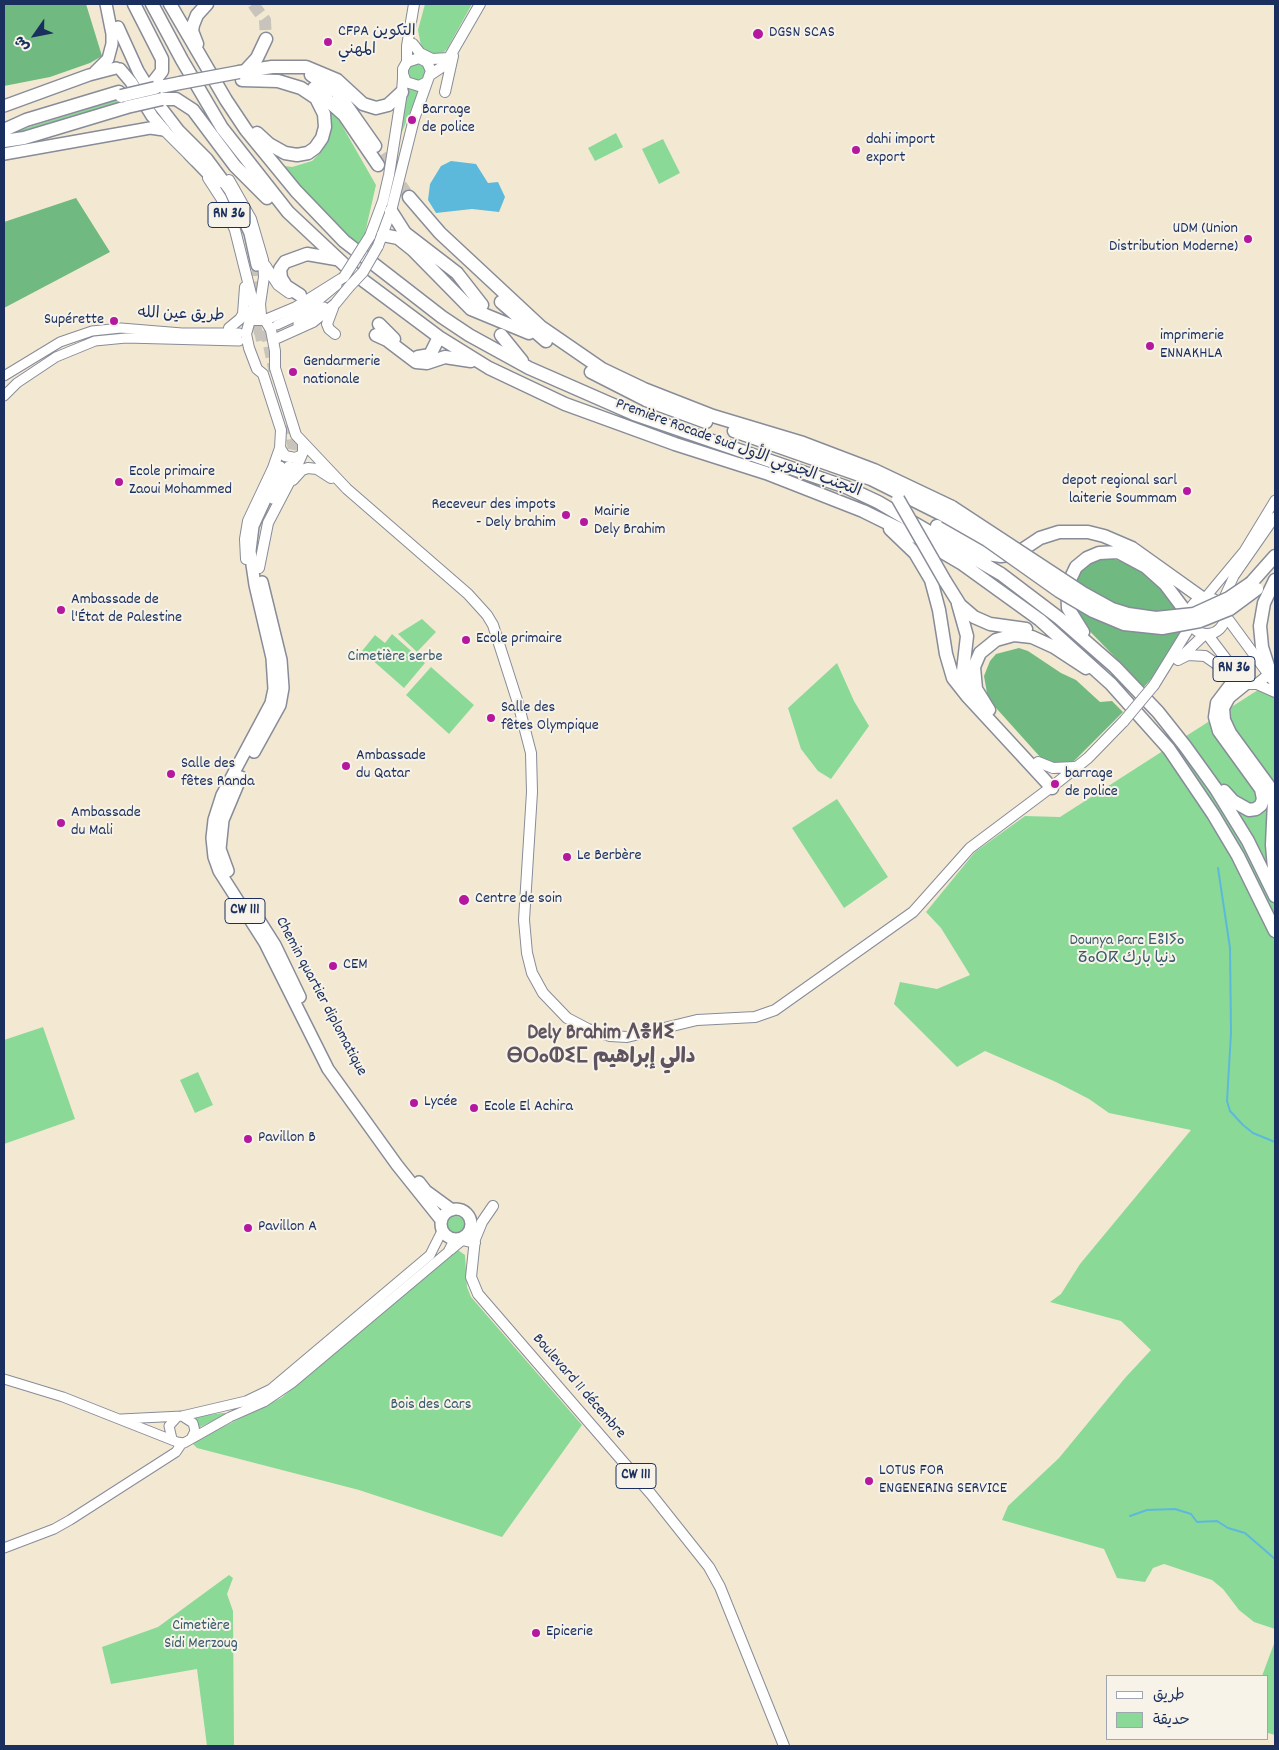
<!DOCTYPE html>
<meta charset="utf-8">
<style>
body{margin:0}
#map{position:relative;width:1279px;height:1750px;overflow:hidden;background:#f3e9d3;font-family:Dekko,"Playpen Sans Arabic",sans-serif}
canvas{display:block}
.frame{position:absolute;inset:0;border:5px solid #1b2f5e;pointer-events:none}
.legend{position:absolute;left:1106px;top:1675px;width:162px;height:65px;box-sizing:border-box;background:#f7f3e8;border:1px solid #9fa5b1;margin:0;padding:6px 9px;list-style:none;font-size:15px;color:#1b2f5e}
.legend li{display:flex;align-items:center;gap:10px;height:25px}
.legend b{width:25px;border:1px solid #9fa5b1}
.north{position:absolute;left:10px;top:10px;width:50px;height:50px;-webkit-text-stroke:4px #f7f3e8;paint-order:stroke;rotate:237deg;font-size:14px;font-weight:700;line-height:20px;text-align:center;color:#1b2f5e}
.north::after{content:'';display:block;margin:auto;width:18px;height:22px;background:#1b2f5e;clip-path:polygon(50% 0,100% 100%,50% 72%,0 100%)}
</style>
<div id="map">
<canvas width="1279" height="1750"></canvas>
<div class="frame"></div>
<ul class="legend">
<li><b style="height:6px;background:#fff"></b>طريق</li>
<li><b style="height:14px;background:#8bd997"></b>حديقة</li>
</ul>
<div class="north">ش</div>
</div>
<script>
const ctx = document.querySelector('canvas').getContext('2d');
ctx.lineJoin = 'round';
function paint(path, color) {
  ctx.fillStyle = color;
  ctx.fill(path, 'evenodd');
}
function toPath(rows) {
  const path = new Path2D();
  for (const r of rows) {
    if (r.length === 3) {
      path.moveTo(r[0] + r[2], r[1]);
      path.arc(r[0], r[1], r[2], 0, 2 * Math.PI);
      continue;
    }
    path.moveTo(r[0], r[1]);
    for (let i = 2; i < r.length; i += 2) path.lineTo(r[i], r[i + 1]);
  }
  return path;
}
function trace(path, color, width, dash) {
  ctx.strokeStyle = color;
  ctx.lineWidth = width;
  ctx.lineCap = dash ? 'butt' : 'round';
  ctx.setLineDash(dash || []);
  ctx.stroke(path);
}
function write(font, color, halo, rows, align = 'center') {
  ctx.font = font + ' Dekko,"Playpen Sans Arabic","Noto Sans Tifinagh",sans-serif';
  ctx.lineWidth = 4;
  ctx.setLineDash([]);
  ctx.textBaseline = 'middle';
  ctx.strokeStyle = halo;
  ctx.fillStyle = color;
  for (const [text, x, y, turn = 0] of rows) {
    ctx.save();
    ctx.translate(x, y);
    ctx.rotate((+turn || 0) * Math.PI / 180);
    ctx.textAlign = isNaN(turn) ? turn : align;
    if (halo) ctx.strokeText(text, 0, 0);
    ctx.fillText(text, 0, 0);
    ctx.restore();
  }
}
const green = toPath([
 [425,4,472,4,447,49,440,56,432,55,421,46,418,30],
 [417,72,9],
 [241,77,126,100,4,138,10,133,117,100,181,86],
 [406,84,420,88,400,137,387,192],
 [321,97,340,122,376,185,365,233,359,245,313,204,276,159,285,166,292,167,312,161,322,151,331,126],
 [616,133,623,147,595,161,588,148],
 [663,139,680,173,659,184,642,149],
 [422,619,436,632,417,652,398,634],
 [392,634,425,663,404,688,362,651,375,635,385,643],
 [837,663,854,701,869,726,831,779,818,771,801,749,788,708],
 [431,667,474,705,449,734,406,695],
 [1275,679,1275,1629,1254,1622,1239,1610,1223,1589,1212,1580,1164,1564,1153,1568,1145,1582,1117,1578,1104,1549,1002,1520,1008,1506,1059,1458,1125,1378,1151,1350,1121,1321,1050,1302,1061,1294,1080,1264,1191,1130,1109,1113,1089,1099,1056,1082,985,1051,957,1067,894,1004,900,982,937,989,970,975,941,928,926,912,975,852,1025,816,1060,817],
 [837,799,888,877,844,908,792,828],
 [43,1027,75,1119,4,1144,4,1040],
 [198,1072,213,1105,195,1113,180,1080],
 [456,1226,10],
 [458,1250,465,1255,467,1287,471,1297,582,1425,502,1537,359,1490,197,1448,193,1444,195,1441,281,1398],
 [229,1413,198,1428,193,1417,223,1413],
 [229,1575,233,1578,227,1594,233,1611,234,1746,207,1746,197,1669,111,1684,102,1647,158,1627],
 [1275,1641,1275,1735,1268,1733,1268,1676,1262,1676]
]);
const forest = toPath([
 [4,4,86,4,102,56,90,63,50,77,4,86],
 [76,198,110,252,4,308,4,222],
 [1106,557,1132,564,1155,581,1172,600,1185,626,1162,666,1144,687,1073,614,1069,591,1079,568],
 [1019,648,1028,651,1061,673,1076,680,1100,702,1112,701,1123,712,1073,762,1048,763,1041,758,988,699,984,676,990,661,996,654]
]);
const water = toPath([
 [451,161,476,164,488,183,498,182,505,197,499,212,472,209,436,213,428,200,430,184,441,166]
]);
const stream = toPath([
 [1218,868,1230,948,1231,1033,1227,1101,1230,1111,1243,1125,1253,1133,1275,1142],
 [1130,1516,1147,1510,1175,1509,1191,1514,1197,1522,1217,1521,1228,1528,1245,1533,1275,1559]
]);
const secondaryTunnel = toPath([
 [240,333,274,326],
 [242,340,278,333]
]);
const trunkTunnel = toPath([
 [257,265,259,295],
 [262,314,274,371],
 [289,466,293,448,290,425]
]);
const motorwayTunnel = toPath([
 [253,4,265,20,266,39],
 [381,155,409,197]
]);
const secondary = toPath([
 [298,324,324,307],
 [277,325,303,313,337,285],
 [4,376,60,342,92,331,121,328,182,333,239,333],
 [4,396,17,383,56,357,95,341,126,338,239,341],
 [1205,598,1244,551,1275,500],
 [1222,602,1234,576,1275,517],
 [4,1379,63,1397,177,1442,184,1443,230,1417,264,1402,292,1383,448,1252,454,1240],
 [182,1416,193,1423,195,1431,191,1439],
 [121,1419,182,1416,246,1401,271,1389,430,1255,442,1231],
 [172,1439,169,1426,177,1417],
 [4,1548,54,1529,70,1520,176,1452,182,1443]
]);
const primary = toPath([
 [413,44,420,53,432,59,449,58],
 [407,62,407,46,414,4],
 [430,75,442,67,450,56,480,4],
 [445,92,453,56],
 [164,130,195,161],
 [208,178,221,198,235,230,254,306,246,334,249,348,257,369,263,374,281,430,280,448,273,468,248,521,245,539,246,559],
 [229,180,251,219,263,260,264,277,260,304,261,315],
 [370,236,383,201,389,175,402,92,403,78,403,69,407,62,419,58,427,62,431,71,427,82,419,86,406,82,403,74],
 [378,246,391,211,414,119,427,82],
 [265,265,278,285,289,293],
 [333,308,327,324,329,329,335,334],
 [252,320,265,320,271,330,275,351,275,368,296,435,347,489,468,594,487,615,493,625,518,703,531,753,532,792,524,920,527,953,532,973,543,993,567,1018,588,1029,610,1036,627,1037,697,1020,755,1017,775,1010,913,912,970,848,1058,782,1088,758,1124,721],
 [265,320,296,307,344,277],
 [229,328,240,319,243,314,245,287],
 [273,340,313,322,335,304,349,287],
 [280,448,285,456,295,458,300,456],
 [293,480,302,470,308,468,317,469,331,478],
 [259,568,268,523,293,475,303,452,303,444],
 [1207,616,18],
 [1225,615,1275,683],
 [1207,634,1245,684,1257,684,1268,675],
 [1182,656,1205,634],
 [1178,660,1188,655,1205,656,1235,677],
 [1257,684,1275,692],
 [1154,685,1191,625],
 [1038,762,1053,768,1075,767],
 [471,1227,475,1239,471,1277,478,1294,651,1494,709,1567,720,1587,784,1746],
 [475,1239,482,1222,493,1206],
 [450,1250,462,1240,475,1243]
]);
const trunk = toPath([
 [106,4,112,34],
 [118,27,138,71,159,105,179,131,207,159,230,190,250,233,257,265],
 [120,69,131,82,152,116,164,130],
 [95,72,108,59,112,44,112,28],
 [4,106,89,75,116,68],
 [4,154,150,128,164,130],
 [190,155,217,183],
 [280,467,253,526,250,551,255,585,272,658,274,689,271,703,222,795,214,820,212,838,214,857,219,871,265,943,328,1069,397,1165,441,1220],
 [273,498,289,467],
 [254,752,280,705,283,688,281,660,262,582],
 [228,871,220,849,223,820,241,777],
 [254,912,275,945,300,997],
 [419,1182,426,1191,452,1210],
 [456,1224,15]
]);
const motorway = toPath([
 [134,4,162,59,162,71,152,84],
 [152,4,182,60,222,128,288,212,352,272,439,337,489,368,565,404,675,444,766,473,863,511,920,539,961,563,1040,620,1111,684,1169,749,1213,814,1238,856,1275,931],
 [170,4,226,100,246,130,296,191,344,241,442,317,469,335,529,368,634,414,846,487,878,502,1001,574,1059,618,1115,667,1158,712,1185,746,1216,789,1248,841,1275,896],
 [197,44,192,31,193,25,197,15,207,4],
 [245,71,257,58,266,39],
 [239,72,272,67,306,67,337,80,363,104,376,108,388,105,402,92],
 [311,75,337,92,375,146],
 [242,80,278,81,301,88,316,98,324,114,325,127,322,138,315,148,308,153,297,155,285,153,269,144,257,133],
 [155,88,180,83],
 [314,88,344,115,378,165],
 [162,99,176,99,193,110,235,166,267,198],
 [4,130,26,120,119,92],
 [4,141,24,138,127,107],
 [409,197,440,233,541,327,602,369,644,389,713,416,803,443,874,470,952,507],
 [391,211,405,233,457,273,482,305],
 [383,235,398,238,413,250,471,309,529,333],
 [300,295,286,286,281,278,280,269,285,262,307,254,336,259],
 [501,302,546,341],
 [379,324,394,339],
 [376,335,387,340,416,362,427,363,445,357,471,361],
 [501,335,522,361],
 [418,357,430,355,439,337],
 [591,372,646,400,706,422],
 [734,431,871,479,945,516],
 [937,526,987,554,1001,556,1016,554,1040,538,1059,532,1088,532,1104,536,1132,548,1202,598],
 [890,529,915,553,931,580,939,610,946,654,953,678,968,697,1052,788],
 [945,581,960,605,974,617,990,624,1026,629],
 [1251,583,1275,556],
 [958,604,967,636,963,671,968,691],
 [1083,632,1068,608,1067,586,1076,567,1087,558,1099,553,1118,552,1146,567,1165,584,1189,616],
 [1268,675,1269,669,1262,647,1260,626,1264,603,1275,580],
 [1245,684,1229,697,1223,708,1224,720,1230,733,1271,789,1274,801,1272,845,1275,880],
 [989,710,976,689,974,667,980,653,996,640,1014,635,1032,637,1054,647,1086,668],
 [1224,791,1233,801,1249,810,1256,809,1261,805,1263,799,1261,789,1219,731,1215,717,1217,703,1236,678]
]);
const primaryBridge = toPath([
 [344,277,370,236],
 [349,287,363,272,378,246],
 [1124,721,1154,685]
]);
const motorwayBridge = toPath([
 [180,83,239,72],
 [121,96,155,88],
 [127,107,162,99],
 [898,499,945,581],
 [952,507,1083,593,1112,609,1128,614,1156,618,1194,614,1229,598,1251,583],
 [945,516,987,540,1059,591,1093,611,1124,624,1162,628,1200,621,1230,609,1257,589]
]);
const markers = [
 [758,34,6,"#b5179e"],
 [328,42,5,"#b5179e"],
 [412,120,5,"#b5179e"],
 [856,150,5,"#b5179e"],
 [1248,239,5,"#b5179e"],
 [114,321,5,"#b5179e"],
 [1150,346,5,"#b5179e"],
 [293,372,5,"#b5179e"],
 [119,482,5,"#b5179e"],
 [1187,491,5,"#b5179e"],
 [566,515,5,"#b5179e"],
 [584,522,5,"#b5179e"],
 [61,610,5,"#b5179e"],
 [466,640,5,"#b5179e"],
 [491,718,5,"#b5179e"],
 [346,766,5,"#b5179e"],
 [171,774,5,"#b5179e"],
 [1055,784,5,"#b5179e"],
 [61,823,5,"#b5179e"],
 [567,857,5,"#b5179e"],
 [464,900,6,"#b5179e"],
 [333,966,5,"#b5179e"],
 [414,1103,5,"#b5179e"],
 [474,1108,5,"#b5179e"],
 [248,1139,5,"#b5179e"],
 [248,1228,5,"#b5179e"],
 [869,1481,5,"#b5179e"],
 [536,1633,5,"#b5179e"]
];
const shields = [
 [229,215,42],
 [1234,669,42],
 [245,911,40],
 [636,1476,40]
];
const shieldNames = [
 ["RN 36",229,215],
 ["RN 36",1234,669],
 ["CW 111",245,911],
 ["CW 111",636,1476]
];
const poiNames = [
 ["CFPA التكوين",338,33],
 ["المهني",338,51],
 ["DGSN SCAS",769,34],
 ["Barrage",422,111],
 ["de police",422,129],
 ["dahi import",866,141],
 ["export",866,159],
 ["UDM (Union",1238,230,"right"],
 ["Distribution Moderne)",1238,248,"right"],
 ["Supérette",104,321,"right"],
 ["imprimerie",1160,337],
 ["ENNAKHLA",1160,355],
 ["Gendarmerie",303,363],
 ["nationale",303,381],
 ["Ecole primaire",129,473],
 ["Zaoui Mohammed",129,491],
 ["depot regional sarl",1177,482,"right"],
 ["laiterie Soummam",1177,500,"right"],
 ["Receveur des impots",556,506,"right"],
 ["- Dely brahim",556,524,"right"],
 ["Mairie",594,513],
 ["Dely Brahim",594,531],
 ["Ambassade de",71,601],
 ["l'État de Palestine",71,619],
 ["Ecole primaire",476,640],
 ["Salle des",501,709],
 ["fêtes Olympique",501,727],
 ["Ambassade",356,757],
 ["du Qatar",356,775],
 ["Salle des",181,765],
 ["fêtes Randa",181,783],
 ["barrage",1065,775],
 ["de police",1065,793],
 ["Ambassade",71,814],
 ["du Mali",71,832],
 ["Le Berbère",577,857],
 ["Centre de soin",475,900],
 ["CEM",343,966],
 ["Lycée",424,1103],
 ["Ecole El Achira",484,1108],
 ["Pavillon B",258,1139],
 ["Pavillon A",258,1228],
 ["LOTUS FOR",879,1472],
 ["ENGENERING SERVICE",879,1490],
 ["Epicerie",546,1633]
];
const streetNames = [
 ["طريق عين الله",181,316,2],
 ["Première Rocade Sud التجنب الجنوبي الأول",738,449,20],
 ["Chemin quartier diplomatique",320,997,62],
 ["Boulevard 11 décembre",578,1387,49]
];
const parkNames = [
 ["Cimetière serbe",395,658],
 ["Dounya Parc ⴹⵓⵏⵢⴰ",1127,942],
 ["ⵒⴰⵔⴽ دنيا بارك",1127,960],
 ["Bois des Cars",431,1406],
 ["Cimetière",201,1627],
 ["Sidi Merzoug",201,1645]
];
const districtNames = [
 ["Dely Brahim ⴷⴻⵍⵉ",601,1035],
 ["ⴱⵔⴰⵀⵉⵎ دالي إبراهيم",601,1059]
];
paint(green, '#8bd997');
paint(forest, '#70b980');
paint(water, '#5db9db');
trace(stream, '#5db9db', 2);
trace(secondaryTunnel, '#c8c4bc', 9, [9, 4.5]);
trace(trunkTunnel, '#c8c4bc', 11, [11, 5.5]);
trace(motorwayTunnel, '#c8c4bc', 12, [12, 6]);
trace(secondary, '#878c98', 11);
trace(primary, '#878c98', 12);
trace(trunk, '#878c98', 14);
trace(motorway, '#878c98', 15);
trace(secondary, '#fff', 9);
trace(primary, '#fff', 10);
trace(trunk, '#fff', 11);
trace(motorway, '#fff', 12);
trace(primaryBridge, '#878c98', 12, []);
trace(motorwayBridge, '#878c98', 15, []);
trace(primaryBridge, '#fff', 10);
trace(motorwayBridge, '#fff', 12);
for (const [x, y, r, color] of markers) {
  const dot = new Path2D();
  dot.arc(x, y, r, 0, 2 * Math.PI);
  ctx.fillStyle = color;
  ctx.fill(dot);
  trace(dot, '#f7f3e8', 2);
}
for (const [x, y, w] of shields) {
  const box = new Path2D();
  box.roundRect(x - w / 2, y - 12.5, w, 25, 4);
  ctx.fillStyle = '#f7f3e8';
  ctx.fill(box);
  trace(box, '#1b2f5e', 1);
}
write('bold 15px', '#1b2f5e', null, shieldNames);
write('16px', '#1b2f5e', '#f7f3e8', poiNames, 'left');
write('16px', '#1b2f5e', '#f7f3e8', streetNames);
write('16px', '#375a6c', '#f7f3e8', parkNames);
write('bold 21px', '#5e535f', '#f7f3e8', districtNames);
</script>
